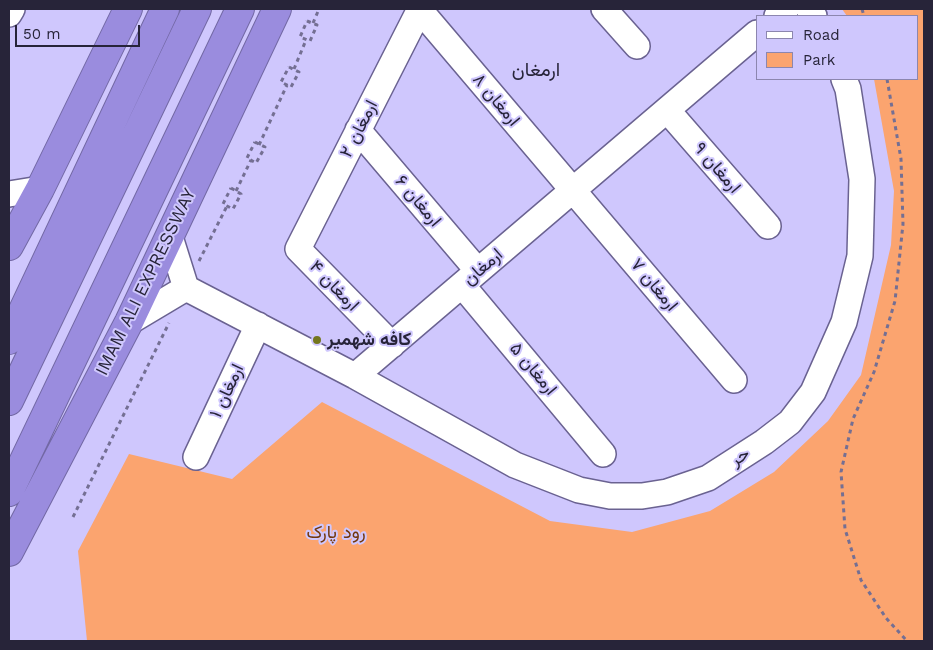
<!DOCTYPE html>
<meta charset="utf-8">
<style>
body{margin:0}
#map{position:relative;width:933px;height:650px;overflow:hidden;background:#cfc7fd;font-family:"Work Sans",sans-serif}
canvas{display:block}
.frame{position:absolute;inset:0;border:10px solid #272439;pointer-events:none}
.legend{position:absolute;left:756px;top:15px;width:162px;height:65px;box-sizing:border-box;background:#cfc7fd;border:1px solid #8c86af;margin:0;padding:6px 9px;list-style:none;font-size:15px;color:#272439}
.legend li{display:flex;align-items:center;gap:10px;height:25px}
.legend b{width:25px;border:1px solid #8c86af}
.scale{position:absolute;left:15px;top:25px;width:125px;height:22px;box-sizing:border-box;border:2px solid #272439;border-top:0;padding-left:6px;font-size:15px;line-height:18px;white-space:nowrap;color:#272439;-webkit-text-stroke:4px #cfc7fd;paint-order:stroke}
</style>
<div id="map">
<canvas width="933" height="650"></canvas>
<div class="frame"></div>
<ul class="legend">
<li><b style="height:6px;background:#fff"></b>Road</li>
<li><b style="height:14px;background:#fba46f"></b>Park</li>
</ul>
<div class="scale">50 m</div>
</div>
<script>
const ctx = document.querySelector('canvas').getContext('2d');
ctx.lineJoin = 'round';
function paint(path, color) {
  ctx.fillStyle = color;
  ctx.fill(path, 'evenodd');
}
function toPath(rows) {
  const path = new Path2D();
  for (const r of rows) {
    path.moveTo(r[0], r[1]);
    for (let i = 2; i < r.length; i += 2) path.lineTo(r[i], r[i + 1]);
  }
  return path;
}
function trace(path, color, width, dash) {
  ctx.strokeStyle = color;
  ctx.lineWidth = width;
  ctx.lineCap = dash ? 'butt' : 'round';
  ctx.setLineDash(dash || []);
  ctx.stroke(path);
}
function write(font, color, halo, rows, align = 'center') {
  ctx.font = font + ' "Work Sans",Vazirmatn,sans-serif';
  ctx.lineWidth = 4;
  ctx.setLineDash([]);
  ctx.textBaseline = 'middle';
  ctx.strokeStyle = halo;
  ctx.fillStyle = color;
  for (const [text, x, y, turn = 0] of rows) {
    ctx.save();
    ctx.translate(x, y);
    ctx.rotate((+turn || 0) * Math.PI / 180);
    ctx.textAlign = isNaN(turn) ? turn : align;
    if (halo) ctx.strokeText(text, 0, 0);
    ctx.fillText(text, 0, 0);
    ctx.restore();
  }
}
const green = toPath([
 [842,9,924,9,924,641,87,641,78,551,129,454,232,479,322,402,550,521,632,532,710,511,774,472,828,421,861,375,891,245,894,191,874,79,917,79,917,16,847,16]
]);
const path = toPath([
 [862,9,864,16],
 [307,21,317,25,310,41,300,37,307,21],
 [313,23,319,9],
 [289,67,299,72,291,87,281,82,289,67],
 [294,69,306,40],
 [887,79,901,159,903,224,895,301,874,372,853,419,841,472,845,529,861,580,886,618,907,641],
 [255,142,265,147,256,163,247,158,255,142],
 [259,145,287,85],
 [231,188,241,194,233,209,223,204,231,188],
 [236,191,251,160],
 [199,261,227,206],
 [73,517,169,323]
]);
const minor = toPath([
 [419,9,734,380],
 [604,9,637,46],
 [809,9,814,16],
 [9,14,12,9],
 [777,16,786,9],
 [667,110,768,226],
 [358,130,478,271],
 [9,194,40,189],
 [170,237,186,288,355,376,515,465,579,490,610,496,642,496,667,492,708,478,764,442,790,422,813,392,844,322,860,256,862,179,848,89,844,79],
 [462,285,603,454],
 [129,322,186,288],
 [392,345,298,249,420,9],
 [355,376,757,33],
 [196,457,258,325]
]);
const highway = toPath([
 [9,246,40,189,128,9],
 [9,340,165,9],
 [9,401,197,9],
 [9,492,240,9],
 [9,552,129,322,277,9]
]);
const markers = [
 [317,340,5,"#74761e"]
];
const streetNames = [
 ["ارمغان ۸",496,100,50],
 ["ارمغان ۲",359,129,-63],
 ["ارمغان ۹",717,168,49],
 ["ارمغان ۶",418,201,50],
 ["ارمغان",483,267,-41],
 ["IMAM ALI EXPRESSWAY",146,282,-64],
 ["ارمغان ۷",654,285,50],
 ["ارمغان ۴",334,286,46],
 ["ارمغان ۵",533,369,50],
 ["ارمغان ۱",227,391,-65],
 ["حر",740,457,-33]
];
const poiNames = [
 ["كافه شهمير",327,340]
];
const parkNames = [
 ["رود پارک",336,533]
];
const neighbourhoodNames = [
 ["ارمغان",536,70]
];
paint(green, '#fba46f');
trace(minor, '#6a6291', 28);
trace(highway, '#7268a4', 30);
trace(path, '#746f93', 3, [4, 4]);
trace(minor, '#fff', 25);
trace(highway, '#9a8cde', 28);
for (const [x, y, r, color] of markers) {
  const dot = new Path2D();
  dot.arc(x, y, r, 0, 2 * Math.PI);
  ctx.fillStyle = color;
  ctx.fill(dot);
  trace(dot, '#cfc7fd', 2);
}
write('18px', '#272439', '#cfc7fd', streetNames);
write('bold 18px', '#272439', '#cfc7fd', poiNames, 'left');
write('18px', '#72370c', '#cfc7fd', parkNames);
write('19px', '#272439', '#cfc7fd', neighbourhoodNames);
</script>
